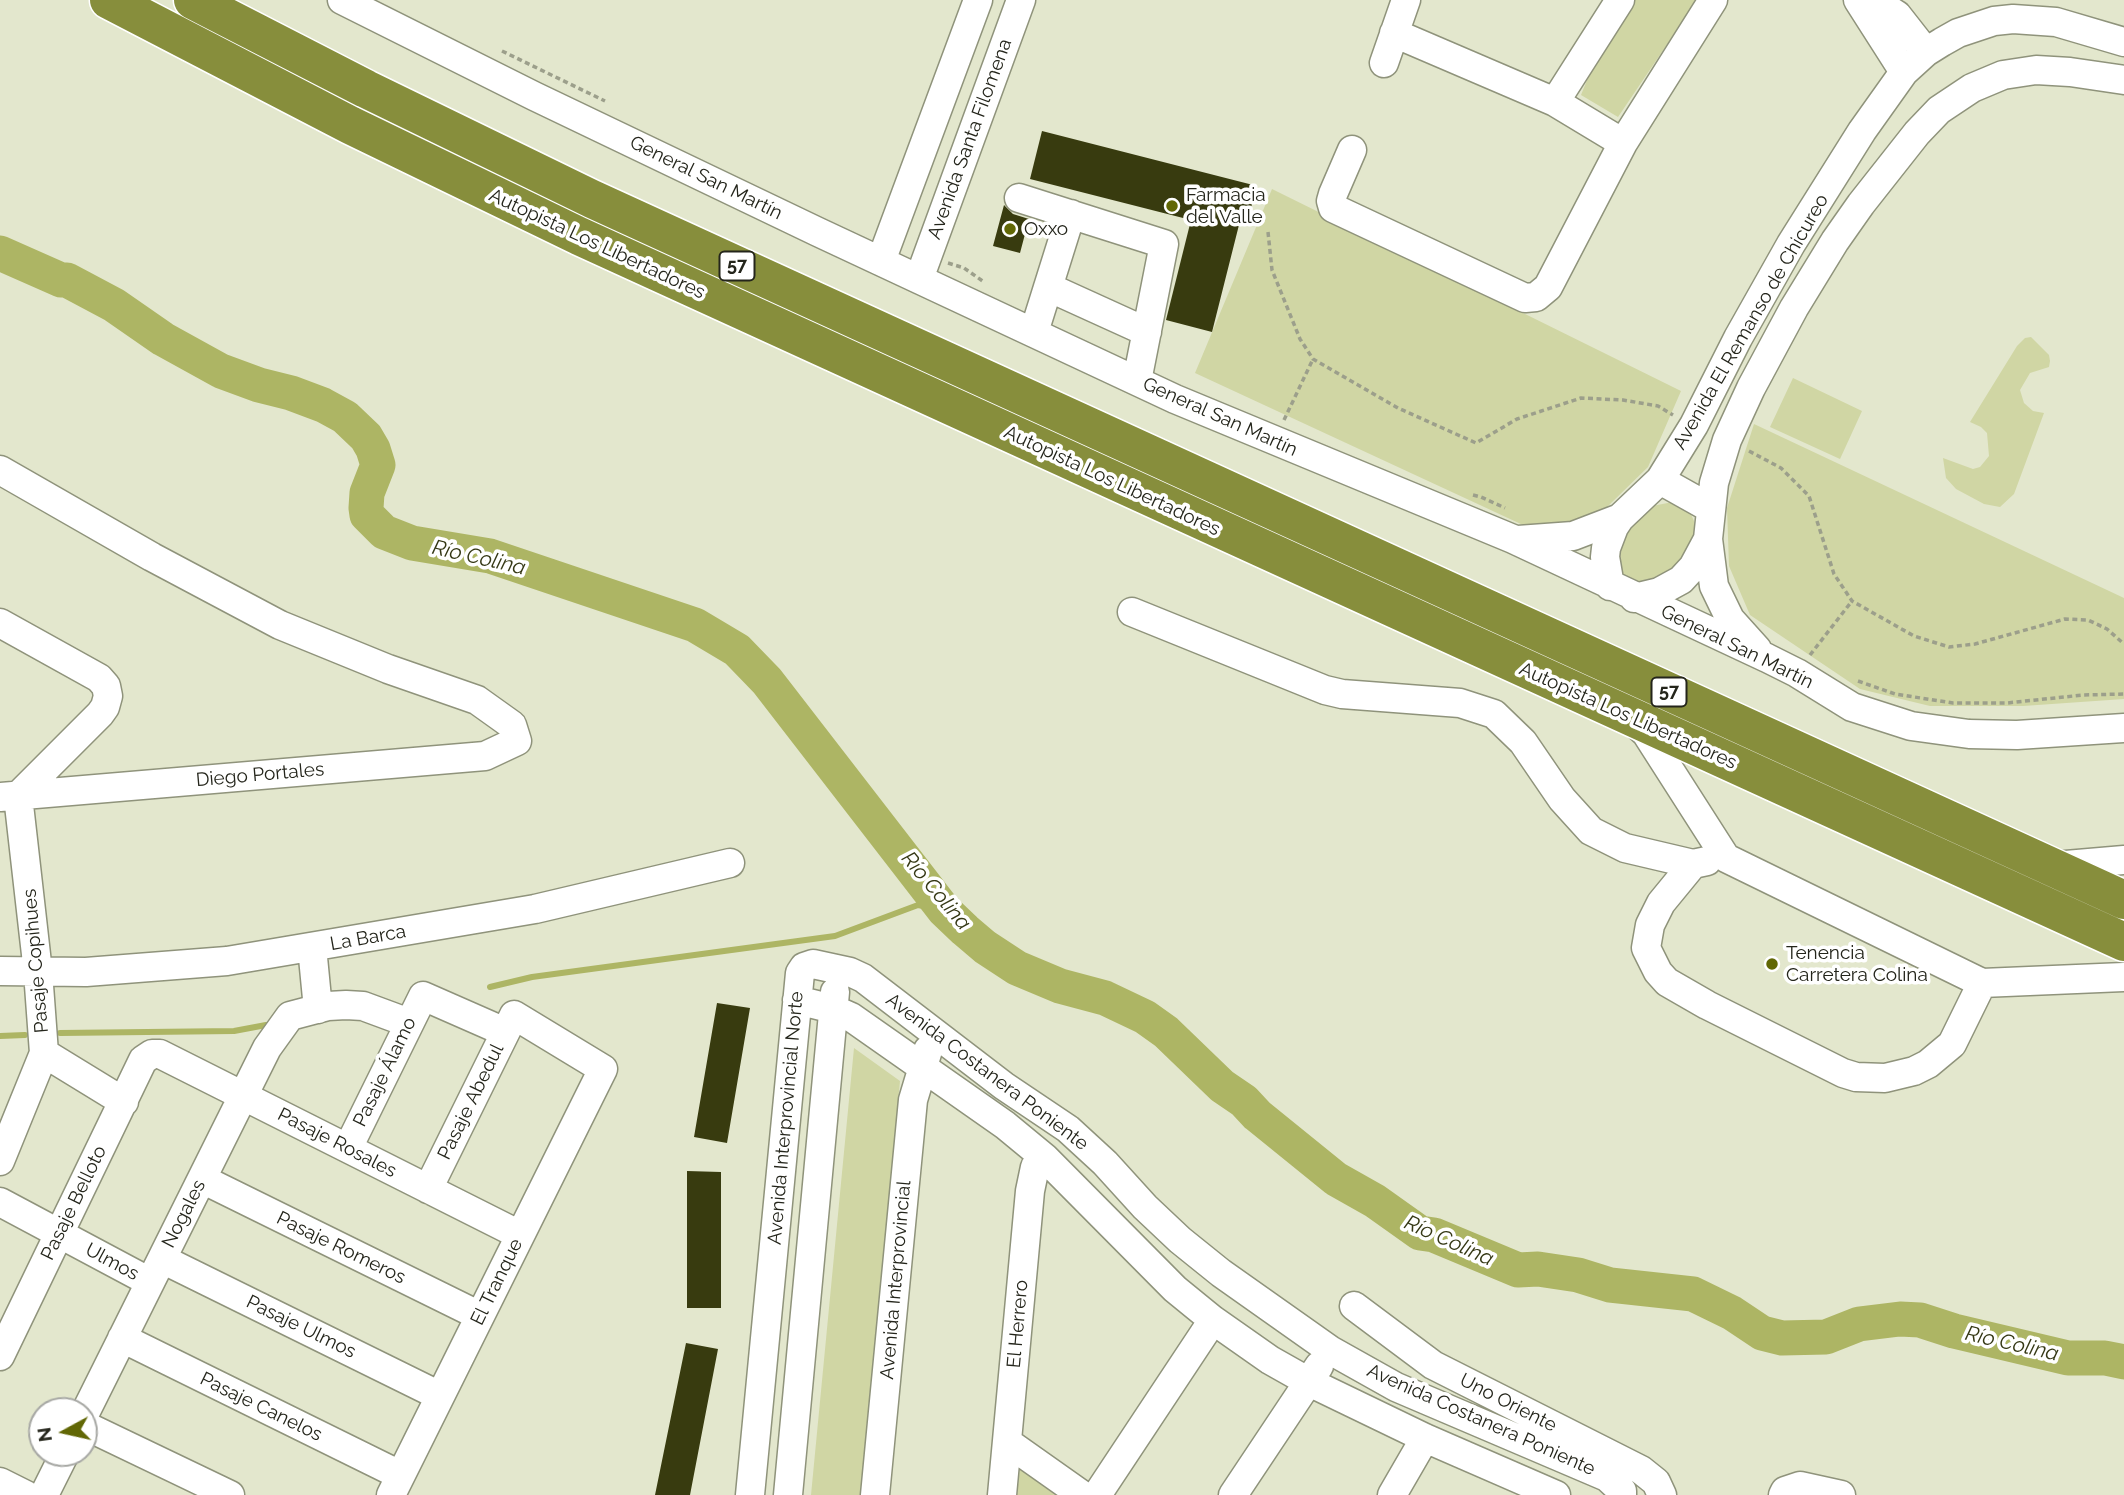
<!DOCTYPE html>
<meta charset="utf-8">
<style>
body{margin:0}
#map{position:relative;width:2124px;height:1495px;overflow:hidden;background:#e3e7cd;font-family:Raleway,sans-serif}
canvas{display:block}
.north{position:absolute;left:28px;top:1397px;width:70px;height:70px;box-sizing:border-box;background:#fff;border:2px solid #a7a8a4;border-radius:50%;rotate:262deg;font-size:19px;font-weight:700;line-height:28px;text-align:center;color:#24251b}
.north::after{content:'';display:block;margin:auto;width:24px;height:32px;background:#616705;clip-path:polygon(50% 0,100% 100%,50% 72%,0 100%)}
</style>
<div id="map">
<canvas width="2124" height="1495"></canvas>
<div class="north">N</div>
</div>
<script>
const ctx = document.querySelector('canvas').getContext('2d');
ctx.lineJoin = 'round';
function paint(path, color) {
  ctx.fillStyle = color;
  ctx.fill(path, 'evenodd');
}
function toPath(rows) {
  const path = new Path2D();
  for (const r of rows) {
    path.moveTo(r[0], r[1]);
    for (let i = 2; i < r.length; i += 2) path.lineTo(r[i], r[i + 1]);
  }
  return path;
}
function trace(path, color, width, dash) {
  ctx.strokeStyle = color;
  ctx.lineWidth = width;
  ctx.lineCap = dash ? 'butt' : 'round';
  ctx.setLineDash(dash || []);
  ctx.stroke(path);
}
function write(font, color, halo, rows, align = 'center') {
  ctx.font = font + ' Raleway,sans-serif';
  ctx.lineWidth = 7;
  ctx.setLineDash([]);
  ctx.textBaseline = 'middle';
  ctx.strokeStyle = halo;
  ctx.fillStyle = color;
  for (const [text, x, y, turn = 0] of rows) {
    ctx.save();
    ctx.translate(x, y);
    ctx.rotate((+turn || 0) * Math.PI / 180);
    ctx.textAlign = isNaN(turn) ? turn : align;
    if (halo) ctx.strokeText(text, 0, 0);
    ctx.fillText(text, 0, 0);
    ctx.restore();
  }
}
const green = toPath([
 [1634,0,1697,0,1618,117,1581,95,1598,53],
 [1272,189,1681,391,1648,467,1605,509,1587,519,1536,531,1195,373],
 [2031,337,2049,355,2050,361,2049,367,2030,373,2020,390,2024,403,2033,411,2044,413,2014,494,2000,507,1984,504,1956,489,1946,478,1943,458,1973,469,1980,467,1989,456,1987,433,1981,427,1970,422,2017,346,2025,338],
 [1793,378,1862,411,1840,459,1770,427],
 [1754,424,2124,598,2124,699,2023,706,1930,706,1860,689,1750,615,1729,566,1727,508],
 [1673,502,1689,510,1694,521,1696,542,1684,568,1645,585,1621,576,1616,538,1652,506],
 [854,1048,900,1081,860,1495,811,1495],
 [1020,1467,1063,1495,1017,1495]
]);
const stream = toPath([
 [490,987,532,977,835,936,918,905,944,910],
 [60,1033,234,1031,266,1025],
 [0,1036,25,1035]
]);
const river = toPath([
 [0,253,61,280,67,280,114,305,163,339,221,371,259,385,291,393,323,405,345,417,366,437,373,449,378,465,367,493,366,508,367,515,384,532,412,543,490,556,695,625,737,650,767,681,944,910,965,930,985,947,1017,968,1060,986,1105,998,1145,1017,1166,1032,1222,1086,1244,1101,1257,1115,1336,1179,1375,1201,1420,1233,1434,1235,1518,1270,1538,1269,1578,1275,1610,1285,1693,1294,1732,1313,1762,1333,1782,1338,1826,1337,1859,1324,1900,1319,1920,1320,1954,1331,2068,1358,2105,1358,2124,1362]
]);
const building = toPath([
 [1042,131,1257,186,1249,215,1242,213,1212,332,1166,320,1191,220,1030,179],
 [1004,205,1013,214,1029,219,1020,253,993,246],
 [717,1003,750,1008,727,1143,694,1137],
 [687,1171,721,1172,721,1308,687,1308],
 [686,1343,718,1349,690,1495,655,1495]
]);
const path = toPath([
 [502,51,605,101],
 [1268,232,1272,270,1300,339,1313,359,1398,408,1476,443,1517,419,1581,398,1623,400,1658,406,1673,415],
 [948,263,964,268,984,282],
 [1284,420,1313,359],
 [1749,451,1781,468,1809,496,1834,574,1852,601,1914,636,1949,647,1975,644,2065,619,2088,620,2107,629,2124,644],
 [1473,495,1481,497,1505,508],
 [1810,655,1852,601],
 [1858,681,1895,694,1953,703,2007,703,2083,695,2124,694]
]);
const minor = toPath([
 [342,0,534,96,818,232,1175,399,1513,539,1767,658,1797,673,1852,707,1911,726,1969,734,2017,735,2124,728],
 [1858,0,1904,72],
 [1873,0,1897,15,1926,52],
 [1394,33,1555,102,1623,143],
 [1384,63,1406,0],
 [1555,102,1620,0],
 [1352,150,1333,194,1331,201,1333,208,1525,298,1536,297,1548,287,1623,143,1713,0],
 [1019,198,1164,244,1137,381],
 [881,261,978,0],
 [919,279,1021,0],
 [1048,287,1147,332],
 [1034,332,1071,214],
 [0,470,152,557,280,625,388,669,477,700,512,725,517,741,485,756,0,797],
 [1660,480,1710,508],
 [1518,540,1573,536,1620,518],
 [1610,586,1605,557,1606,548,1614,527,1620,518,1660,480,1694,425,1738,338,1791,244,1862,131,1904,72,1926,52,1942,42,1958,33,1994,21,2013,19,2056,22,2124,42],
 [1634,598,1659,592,1681,580,1693,567,1708,539],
 [1132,612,1325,690,1342,694,1460,703,1494,714,1523,742,1562,799,1591,831,1625,848,1693,864],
 [0,623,99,678,106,686,108,696,105,707,100,714,18,796],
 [1757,649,1730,619,1714,586,1708,539,1714,483,1727,440,1751,388,1794,308,1835,241,1861,204,1917,133,1939,110,1972,88,2003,75,2036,70,2070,72,2124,80],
 [1633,721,1646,733,1726,858,1982,983,2124,977],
 [1707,861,1693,864,1661,903,1650,925,1646,948,1658,972,1667,982,1707,1005,1843,1073,1856,1077,1885,1078,1914,1071,1928,1064,1952,1044,1982,983],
 [2054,866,2124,860],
 [312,947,318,1009],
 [0,971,86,972,227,961,535,909,730,863],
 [797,1000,833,1009,851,1017,1005,1125,1045,1158,1175,1289,1213,1320,1270,1360,1309,1382,1425,1438,1556,1495],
 [44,1053,124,1102],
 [348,1148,423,996,505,1032],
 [0,1161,44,1053,38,972,18,796],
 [202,1179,480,1316],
 [0,1202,150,1282],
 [162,1259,440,1396],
 [1354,1306,1433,1365,1641,1470,1656,1482,1662,1495],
 [122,1338,400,1475],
 [0,1356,143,1060,152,1054,160,1054,520,1235],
 [84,1415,267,1048,290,1016,328,1006,346,1005,363,1006,409,1023],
 [84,1425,230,1495],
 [1007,1442,1082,1495],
 [0,1482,26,1495],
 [44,1495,65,1453],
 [391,1495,603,1069,514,1015,428,1189],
 [750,1495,800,973,804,967,813,964,850,972,863,978,1004,1086,1068,1129,1105,1163,1145,1207,1180,1240,1221,1273,1330,1350,1396,1387,1607,1477,1622,1491,1622,1495],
 [788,1495,835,992],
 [875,1495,913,1100,928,1050],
 [1002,1495,1030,1191,1035,1167,1045,1158],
 [1097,1495,1213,1320],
 [1233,1495,1319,1366],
 [1392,1495,1425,1438],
 [1783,1495,1785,1491,1800,1486,1841,1495]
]);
const highway = toPath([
 [109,0,350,125,579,236,2124,942],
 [193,0,366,89,592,199,2124,900]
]);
const markers = [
 [1172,206,7,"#616705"],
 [1010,229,7,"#616705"],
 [1772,964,7,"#616705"]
];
const shields = [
 [737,266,35],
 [1669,692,35]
];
const shieldNames = [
 ["57",737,266],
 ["57",1669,692]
];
const streetNames = [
 ["Avenida Santa Filomena",970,139,-70],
 ["General San Martín",706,178,26],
 ["Autopista Los Libertadores",597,244,25],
 ["Avenida El Remanso de Chicureo",1751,322,-60],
 ["General San Martín",1220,417,24],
 ["Autopista Los Libertadores",1112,481,25],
 ["General San Martín",1737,647,26],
 ["Autopista Los Libertadores",1628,716,24],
 ["Diego Portales",260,775,-5],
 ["La Barca",368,938,-10],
 ["Pasaje Copihues",36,961,-95],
 ["Pasaje Álamo",385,1072,-64],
 ["Avenida Costanera Poniente",987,1072,37],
 ["Pasaje Abedul",471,1102,-64],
 ["Avenida Interprovincial Norte",786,1118,-85],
 ["Pasaje Rosales",337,1143,27],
 ["Pasaje Belloto",74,1203,-64],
 ["Nogales",184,1214,-63],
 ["Pasaje Romeros",341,1248,26],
 ["Ulmos",112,1262,28],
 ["Avenida Interprovincial",896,1280,-85],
 ["El Tranque",497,1282,-64],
 ["El Herrero",1018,1324,-85],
 ["Pasaje Ulmos",301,1327,26],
 ["Uno Oriente",1508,1403,27],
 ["Pasaje Canelos",261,1407,26],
 ["Avenida Costanera Poniente",1481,1420,24]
];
const poiNames = [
 ["Farmacia",1186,195],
 ["del Valle",1186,217],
 ["Oxxo",1024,229],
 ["Tenencia",1786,953],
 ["Carretera Colina",1786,975]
];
const waterNames = [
 ["Río Colina",479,558,13],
 ["Río Colina",936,891,50],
 ["Río Colina",1449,1241,24],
 ["Río Colina",2012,1344,13]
];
paint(green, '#d0d6a4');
trace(stream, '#adb564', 6);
trace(river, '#adb564', 35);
paint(building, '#383b0f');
trace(minor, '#8f937b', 31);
trace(highway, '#fff', 41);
trace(path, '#9c9f8b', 3.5, [5, 3.5]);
trace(minor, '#fff', 28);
trace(highway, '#878e3c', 38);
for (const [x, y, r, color] of markers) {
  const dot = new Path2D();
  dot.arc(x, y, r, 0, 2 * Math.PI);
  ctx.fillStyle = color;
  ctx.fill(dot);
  trace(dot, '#fff', 2.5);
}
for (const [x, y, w] of shields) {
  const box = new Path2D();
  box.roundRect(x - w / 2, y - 14.5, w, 29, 5);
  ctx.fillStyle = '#fff';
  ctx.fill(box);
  trace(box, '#24251b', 2);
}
write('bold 18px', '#24251b', null, shieldNames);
write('19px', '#24251b', '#fff', streetNames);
write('19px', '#24251b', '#fff', poiNames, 'left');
write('italic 21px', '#353815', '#fff', waterNames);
</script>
